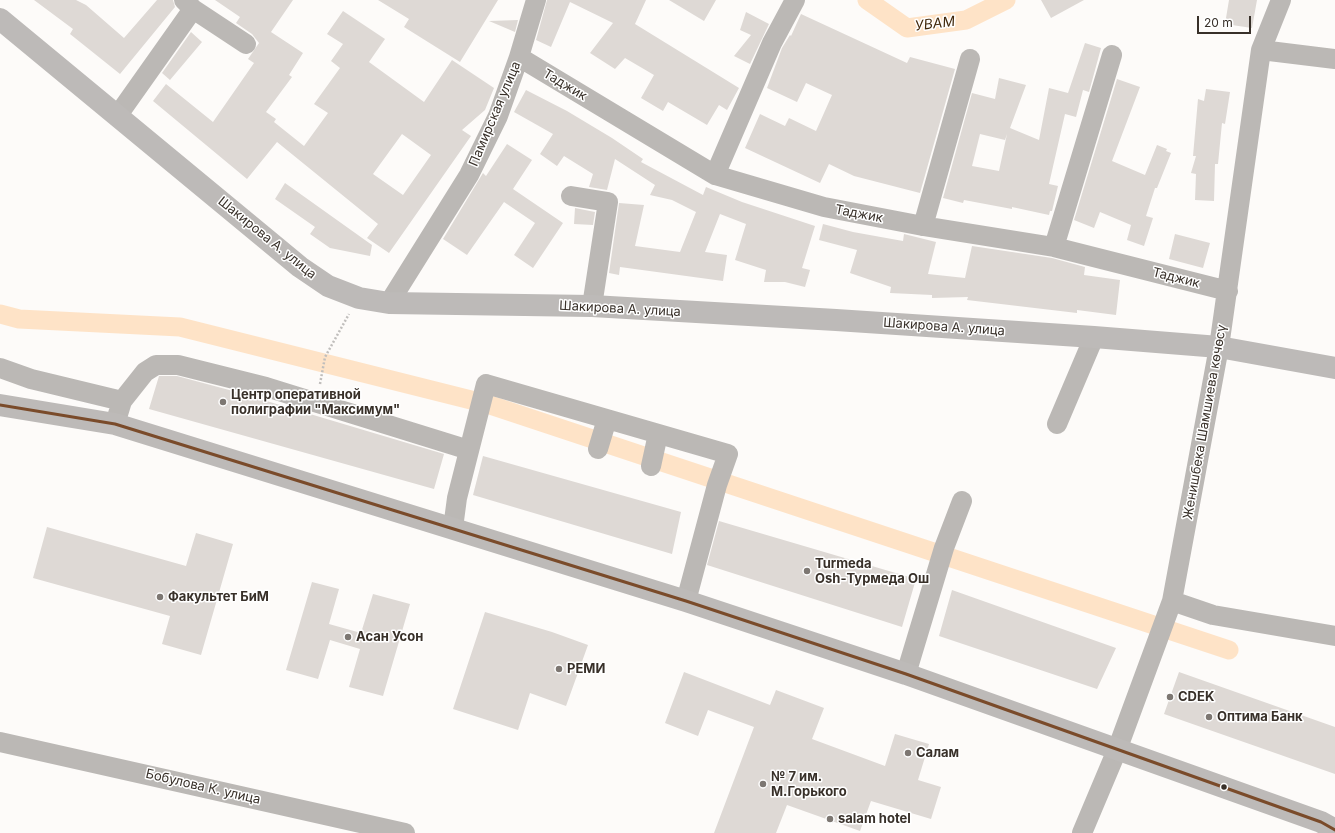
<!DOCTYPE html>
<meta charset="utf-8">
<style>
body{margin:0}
#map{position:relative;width:1335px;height:833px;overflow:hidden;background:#fdfbf9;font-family:Inter,sans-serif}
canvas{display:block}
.scale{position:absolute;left:1197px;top:16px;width:54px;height:18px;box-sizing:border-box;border:2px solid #383029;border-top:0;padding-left:5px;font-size:12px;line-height:14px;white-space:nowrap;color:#383029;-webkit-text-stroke:3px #fff;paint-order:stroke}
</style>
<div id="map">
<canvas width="1335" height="833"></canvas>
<div class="scale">20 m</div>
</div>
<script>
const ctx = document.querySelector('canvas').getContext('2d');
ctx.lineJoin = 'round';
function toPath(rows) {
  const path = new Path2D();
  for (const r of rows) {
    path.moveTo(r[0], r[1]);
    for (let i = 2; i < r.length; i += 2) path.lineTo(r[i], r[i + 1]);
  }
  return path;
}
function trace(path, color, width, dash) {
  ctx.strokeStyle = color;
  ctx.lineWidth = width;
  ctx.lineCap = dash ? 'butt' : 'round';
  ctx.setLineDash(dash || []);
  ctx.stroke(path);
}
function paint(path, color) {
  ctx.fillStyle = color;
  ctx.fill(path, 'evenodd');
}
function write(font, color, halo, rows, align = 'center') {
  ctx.font = font + ' Inter,sans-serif';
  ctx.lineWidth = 3;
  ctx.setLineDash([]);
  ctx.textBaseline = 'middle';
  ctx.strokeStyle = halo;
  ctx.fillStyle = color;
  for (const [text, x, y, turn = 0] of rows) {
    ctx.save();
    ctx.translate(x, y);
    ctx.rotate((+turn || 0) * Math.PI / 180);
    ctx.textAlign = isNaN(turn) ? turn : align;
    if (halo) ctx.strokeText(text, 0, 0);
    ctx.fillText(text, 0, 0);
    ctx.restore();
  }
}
const canal = toPath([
 [867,0,907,28,966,20,1006,0],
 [0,314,19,319,180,327,487,404,1229,650]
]);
const building = toPath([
 [34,0,76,0,86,5,124,38,157,0,173,0,175,7,120,74,70,34,73,29],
 [215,0,293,0,271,32,303,53,289,75,292,77,266,112,276,119,274,122,304,146,328,113,314,104,340,68,331,61,343,44,327,34,343,11,385,39,369,62,424,102,452,60,494,88,485,110,462,130,471,136,389,253,367,238,378,224,277,142,247,179,153,101,166,84,213,122,254,63,248,59,259,43,252,34,236,23,240,17],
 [402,134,431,155,403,195,373,174],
 [378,0,498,0,460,62,404,27,409,19],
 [547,0,646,0,635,24,739,88,727,110,719,105,707,125,668,102,663,111,641,98,654,75,625,58,615,69,590,53,613,23,570,2,551,47,536,40],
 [669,0,716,0,704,21],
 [1041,0,1084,0,1051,18],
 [1229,0,1257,0,1252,28,1225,24],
 [746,12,769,24,750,64,734,56,751,35,740,30],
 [801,14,907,63,910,57,955,69,920,193,854,176,829,164,820,183,745,148,760,114,785,126,789,118,816,131,832,95,806,83,797,102,767,88,782,48,790,35,791,36],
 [518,20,515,32,489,21],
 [191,32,202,42,170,80,162,73],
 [1085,43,1101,48,1089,92,1083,90,1076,117,1065,114,1049,184,1058,186,1052,211,1050,211,1049,215,1012,207,1012,209,964,200,963,203,943,198,972,93,995,99,999,78,1026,85,1010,128,1039,140,1049,88,1068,93],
 [980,134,1005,140,1007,134,999,171,972,166],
 [1117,79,1140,87,1112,161,1145,175,1157,145,1167,149,1166,151,1171,153,1157,188,1155,188,1146,216,1153,218,1144,246,1127,240,1131,225,1100,212,1094,228,1074,220],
 [1206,89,1230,92,1225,124,1222,123,1218,164,1215,164,1214,201,1195,200,1196,174,1191,173,1196,156,1193,156,1198,99,1204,101],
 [526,90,567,111,612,138,643,159,641,162,703,195,706,187,742,202,815,226,802,268,810,270,805,287,785,282,764,282,766,270,735,260,746,224,720,214,705,252,727,255,723,281,620,267,619,275,609,273,619,203,644,205,635,246,680,252,696,212,672,200,650,195,655,185,615,159,607,190,589,187,593,174,564,156,557,166,540,154,553,134,514,112],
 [507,144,532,160,513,189,563,223,533,268,514,255,535,223,504,202,467,255,443,239,483,173,486,176],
 [285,183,372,245,370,256,330,248,310,234,315,227,275,199],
 [575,208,595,212,593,225,574,224],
 [823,224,853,232,903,241,904,234,936,242,928,274,965,278,972,246,1052,258,1085,267,1084,275,1120,280,1116,315,1077,310,1077,313,967,300,968,297,932,298,932,295,890,293,891,287,850,273,857,250,819,240],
 [1175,234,1210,243,1203,268,1169,259],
 [159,376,177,376,233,391,444,454,434,489,149,409],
 [483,456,681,512,672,554,473,495],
 [719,521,916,579,902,627,707,565],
 [47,527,186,566,196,533,233,544,201,655,162,644,170,616,33,578],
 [312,582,339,589,329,624,361,633,373,594,410,604,383,696,349,687,360,649,330,640,318,679,286,670],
 [952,590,1116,648,1097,689,939,636],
 [485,612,552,632,588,645,566,706,530,693,518,730,453,709],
 [684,672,770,705,776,690,824,708,812,739,885,766,895,734,929,744,918,780,941,787,931,819,871,801,860,831,787,805,776,833,714,833,754,727,708,710,698,736,665,723],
 [1179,672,1335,727,1335,774,1164,714]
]);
const path = toPath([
 [320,384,325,357,349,314]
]);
const minor = toPath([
 [184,0,193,9,246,44],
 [1261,50,1335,59],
 [519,57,715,175,824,207,923,226,1054,247,1228,291],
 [118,115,193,9],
 [715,175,772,43,795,0],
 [571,196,608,202,592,306],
 [923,226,970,59],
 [1054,247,1112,55],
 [389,303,469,175,498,116,519,57,536,0],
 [0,368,31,379,122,401],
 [115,424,122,401,145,372,156,365,178,365,266,387,469,450],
 [1057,424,1094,337],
 [598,449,607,419],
 [651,466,658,434],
 [453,528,457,498,486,384,728,454,717,485,686,601],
 [1172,601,1213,615,1335,636],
 [906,674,944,548,962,501],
 [0,742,405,833],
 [1082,833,1117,750,1172,601,1219,347,1261,50,1281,0]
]);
const major = toPath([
 [0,19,300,267,328,286,359,298,389,303,592,306,836,320,1094,337,1219,347,1335,368],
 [0,405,115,424,686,601,906,674,1321,822,1335,830]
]);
const bus1 = toPath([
 [0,405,115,424,686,601,906,674,1321,822,1335,830]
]);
const markers = [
 [223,402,4,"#7d7772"],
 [807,571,4,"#7d7772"],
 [160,597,4,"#7d7772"],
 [348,637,4,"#7d7772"],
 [559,669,4,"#7d7772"],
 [1170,697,4,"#7d7772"],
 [1209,717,4,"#7d7772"],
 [908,753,4,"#7d7772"],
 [763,784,4,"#7d7772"],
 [1224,787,3.5,"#383029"],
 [830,819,4,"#7d7772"]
];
const streetNames = [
 ["Таджик",565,85,31],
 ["Памирская улица",495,114,-67],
 ["Таджик",859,214,11],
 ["Шакирова А. улица",267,238,39],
 ["Таджик",1176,278,14],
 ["Шакирова А. улица",620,309,3],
 ["Шакирова А. улица",944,327,4],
 ["Женишбека Шамшиева көчөсү",1205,422,-80],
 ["Бобулова К. улица",203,787,13]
];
const poiNames = [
 ["Центр оперативной",231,395],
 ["полиграфии \"Максимум\"",231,410],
 ["Turmeda",815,564],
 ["Osh-Турмеда Ош",815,579],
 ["Факультет БиМ",168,597],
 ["Асан Усон",356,637],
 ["РЕМИ",567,669],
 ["CDEK",1178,697],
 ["Оптима Банк",1217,717],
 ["Салам",916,753],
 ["№ 7 им.",771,777],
 ["М.Горького",771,792],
 ["salam hotel",838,819]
];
const waterNames = [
 ["УВАМ",935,24,-7]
];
trace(canal, '#fee3c7', 19);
paint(building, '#ded9d5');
trace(path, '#c0bebc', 2.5, [2, 2]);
trace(minor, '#bbb8b5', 20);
trace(major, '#bdbab8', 22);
trace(bus1, '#7a4b2a', 3);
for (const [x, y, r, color] of markers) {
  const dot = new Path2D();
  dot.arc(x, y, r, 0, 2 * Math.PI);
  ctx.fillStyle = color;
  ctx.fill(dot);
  trace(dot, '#fff', 1.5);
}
write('13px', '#383029', '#fff', streetNames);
write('bold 13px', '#383029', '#fff', poiNames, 'left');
write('italic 14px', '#42290c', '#fff', waterNames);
</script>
